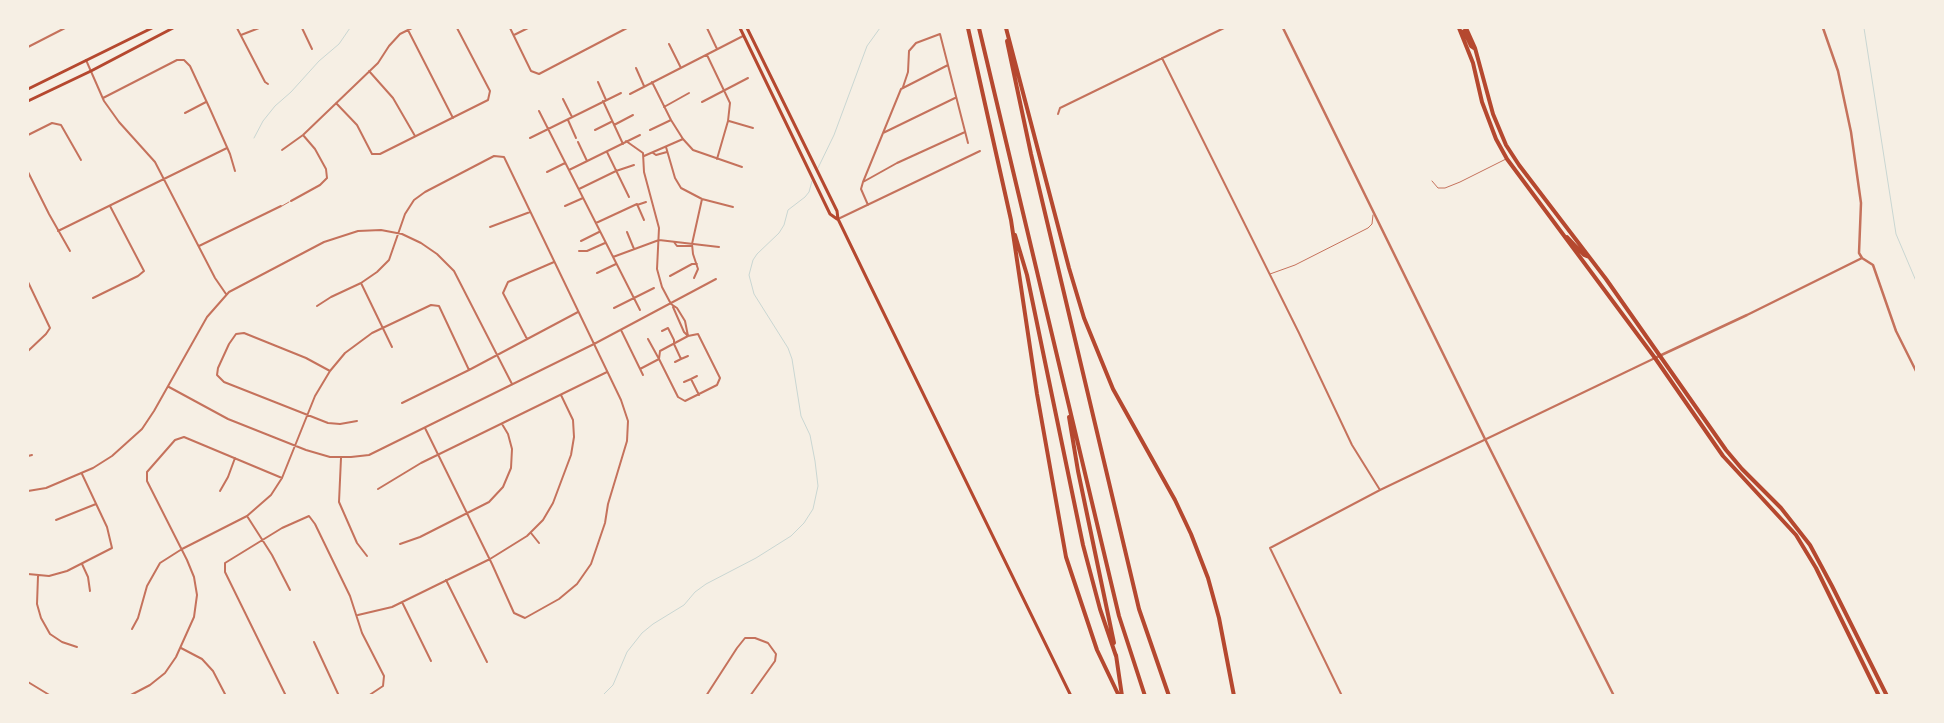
<!DOCTYPE html>
<style>
body{margin:0}
#map{position:relative;width:1944px;height:723px;overflow:hidden;background:#f6efe4;font-family:Raleway,sans-serif}
canvas{display:block}
.frame{position:absolute;inset:0;border:29px solid #f6efe4;pointer-events:none}
</style>
<div id="map">
<canvas width="1944" height="723"></canvas>
<div class="frame"></div>
</div>
<script>
const ctx = document.querySelector('canvas').getContext('2d');
ctx.lineJoin = 'round';
function toPath(rows) {
  const path = new Path2D();
  for (const r of rows) {
    path.moveTo(r[0], r[1]);
    for (let i = 2; i < r.length; i += 2) path.lineTo(r[i], r[i + 1]);
  }
  return path;
}
function trace(path, color, width, dash) {
  ctx.strokeStyle = color;
  ctx.lineWidth = width;
  ctx.lineCap = dash ? 'butt' : 'round';
  ctx.setLineDash(dash || []);
  ctx.stroke(path);
}
const stream = toPath([
 [1864,28,1896,234,1916,281],
 [254,138,263,121,275,106,291,92,319,61,339,44,350,28],
 [818,168,834,135,867,46,880,28],
 [602,696,613,685,627,652,642,633,653,624,684,605,695,592,706,584,756,558,791,536,804,523,813,509,818,486,815,461,810,435,801,416,792,359,788,348,754,294,749,275,753,260,757,254,779,233,784,225,788,210,805,197,809,192,812,181]
]);
const service = toPath([
 [1432,181,1438,188,1445,188,1460,182,1506,159],
 [282,206,289,202],
 [1270,274,1295,265,1368,228,1372,224,1373,215]
]);
const minor = toPath([
 [237,28,265,82,268,84],
 [302,28,312,49],
 [510,28,531,71,539,74,627,28],
 [707,28,717,49],
 [408,30,453,118],
 [241,35,259,28],
 [514,35,528,28],
 [669,44,681,68],
 [28,47,65,28],
 [707,55,730,103,728,121,717,159],
 [1162,58,1299,333,1352,445,1380,490],
 [86,60,104,101,119,122,155,162,215,278,226,294],
 [636,68,644,86],
 [369,71,393,98,415,136],
 [598,82,606,100],
 [652,82,671,120,683,139,693,150,742,167],
 [903,87,908,72,909,51,916,43,940,34,968,143],
 [630,94,743,36],
 [103,98,177,60,184,60,190,66,210,109,230,154,235,171],
 [563,99,572,117],
 [603,101,623,144],
 [702,102,748,78],
 [336,103,357,125,372,154,380,154,488,100,490,91,457,28],
 [664,107,689,93],
 [539,111,640,310],
 [185,113,206,102],
 [1058,114,1060,108,1224,28],
 [568,120,576,138],
 [729,121,753,128],
 [614,125,633,115],
 [595,130,611,122],
 [650,130,671,120],
 [883,133,901,89,948,65],
 [28,135,52,123,61,125,81,160],
 [530,138,621,93],
 [626,141,643,153,644,172,659,228,657,269,662,287,671,304,677,308,685,321,688,336,684,332,673,307],
 [578,142,587,161],
 [666,147,675,178,681,188,702,199,733,207],
 [282,150,303,135,378,63,389,46,400,34,412,28],
 [607,152,629,197],
 [653,153,656,155,667,152],
 [644,156,683,139],
 [569,170,640,135],
 [28,172,49,214,70,251],
 [547,172,565,163],
 [863,182,897,163,965,132],
 [579,189,616,171,634,165],
 [291,201,320,185,327,178,326,169,315,149,303,135],
 [637,205,646,202],
 [868,205,861,189,863,182,883,133,955,98],
 [565,206,583,198],
 [838,219,980,151],
 [596,223,637,204,644,220],
 [490,227,530,212],
 [58,231,227,148],
 [627,232,634,249],
 [581,241,599,232],
 [674,242,677,246,692,246],
 [199,246,281,206],
 [579,251,587,251,605,243],
 [613,257,659,240,719,247],
 [597,273,616,264],
 [670,276,692,264,697,264],
 [694,278,698,269,693,254,692,244,702,199],
 [28,282,50,328,46,334,28,351],
 [361,283,392,347],
 [93,298,138,276,144,271,110,206],
 [317,306,331,297,361,283,377,272,389,260,405,214,414,200,425,192,494,156,504,157,621,400,628,421,627,441,608,504,605,523,591,564,577,584,559,599,525,618,514,613,492,564,425,428],
 [614,308,654,288],
 [621,330,643,375],
 [662,331,668,328,674,340,674,344,681,359,675,362],
 [698,334,720,378,717,385,685,401,678,397,659,359,660,351,688,336,698,334],
 [527,339,503,293,508,282,554,262],
 [681,359,688,356],
 [640,369,659,359,648,339],
 [330,371,306,358,244,333,236,334,229,344,218,368,217,375,224,382,328,423,340,424,357,421],
 [691,379,697,376],
 [684,382,691,379,699,395],
 [169,387,228,419,306,450,330,457,351,457,369,455,594,344,716,279],
 [402,403,469,370,578,312],
 [28,456,32,455],
 [341,458,339,502,357,543,367,556],
 [378,489,421,463,607,372],
 [28,491,46,488,93,468,112,456,142,429,154,411,207,317,229,292,324,242,358,231,381,230,402,234,421,243,437,254,454,271,512,384],
 [220,491,228,477,235,458],
 [247,516,272,555,290,590],
 [56,520,96,504],
 [531,533,539,543],
 [400,544,420,537,489,502,503,487,511,468,512,449,508,434,502,424],
 [82,564,88,577,90,591],
 [28,574,49,576,67,571,112,548,107,527,82,474],
 [38,576,37,604,41,618,50,634,62,642,77,647],
 [446,580,487,662],
 [402,602,431,661],
 [358,615,392,607,490,559,527,536,543,520,553,503,571,455,574,437,573,420,561,395],
 [132,629,138,618,147,586,160,563,182,549,247,516,271,495,282,478,315,396,330,371,345,353,372,333,431,305,439,306,469,370],
 [314,642,339,696],
 [181,648,202,659,213,671,226,696],
 [28,682,51,696],
 [129,696,150,685,165,673,176,657,194,617,197,595,194,577,187,560,147,481,147,472,175,440,184,437,282,478],
 [286,696,225,572,225,563,282,528,309,516,315,524,350,596,362,633,384,676,383,686,368,696],
 [706,696,737,648,745,638,755,638,768,643,776,654,775,661,750,696],
 [1342,696,1270,548,1380,490,1655,358]
]);
const tertiary = toPath([
 [1283,28,1484,437,1614,696],
 [1823,28,1838,71,1851,132,1861,203,1859,253,1862,258,1873,265,1896,331,1916,371],
 [1655,358,1747,315,1862,258]
]);
const secondary = toPath([
 [740,28,830,214,837,219],
 [747,28,837,211,838,219,869,283,1071,696],
 [28,89,152,28],
 [28,101,91,71,173,28]
]);
const primary = toPath([
 [1459,28,1473,63,1482,102,1496,139,1507,159,1655,358,1723,456,1796,535,1816,568,1879,696],
 [1466,28,1475,48,1493,114,1506,145,1519,165,1606,279,1726,450,1742,469,1781,508,1810,545,1832,586,1887,696],
 [1464,31,1471,46,1474,48],
 [1567,237,1584,255,1589,257]
]);
const motorway = toPath([
 [968,28,1011,220,1037,394,1066,557,1097,650,1119,696],
 [979,28,1119,616,1145,696],
 [1006,28,1069,268,1084,318,1113,389,1175,500,1191,534,1208,578,1219,618,1234,696],
 [1007,41,1031,154,1139,609,1169,696],
 [1015,235,1027,275,1083,545,1100,609,1116,656],
 [1069,417,1078,471,1114,643],
 [1116,655,1122,696]
]);
trace(stream, '#c9d6d2', 1);
trace(service, '#c5725c', 1);
trace(minor, '#c5725c', 2);
trace(tertiary, '#c5725c', 2.5);
trace(secondary, '#b5482f', 3);
trace(primary, '#b5482f', 4);
trace(motorway, '#b5482f', 4);
</script>
